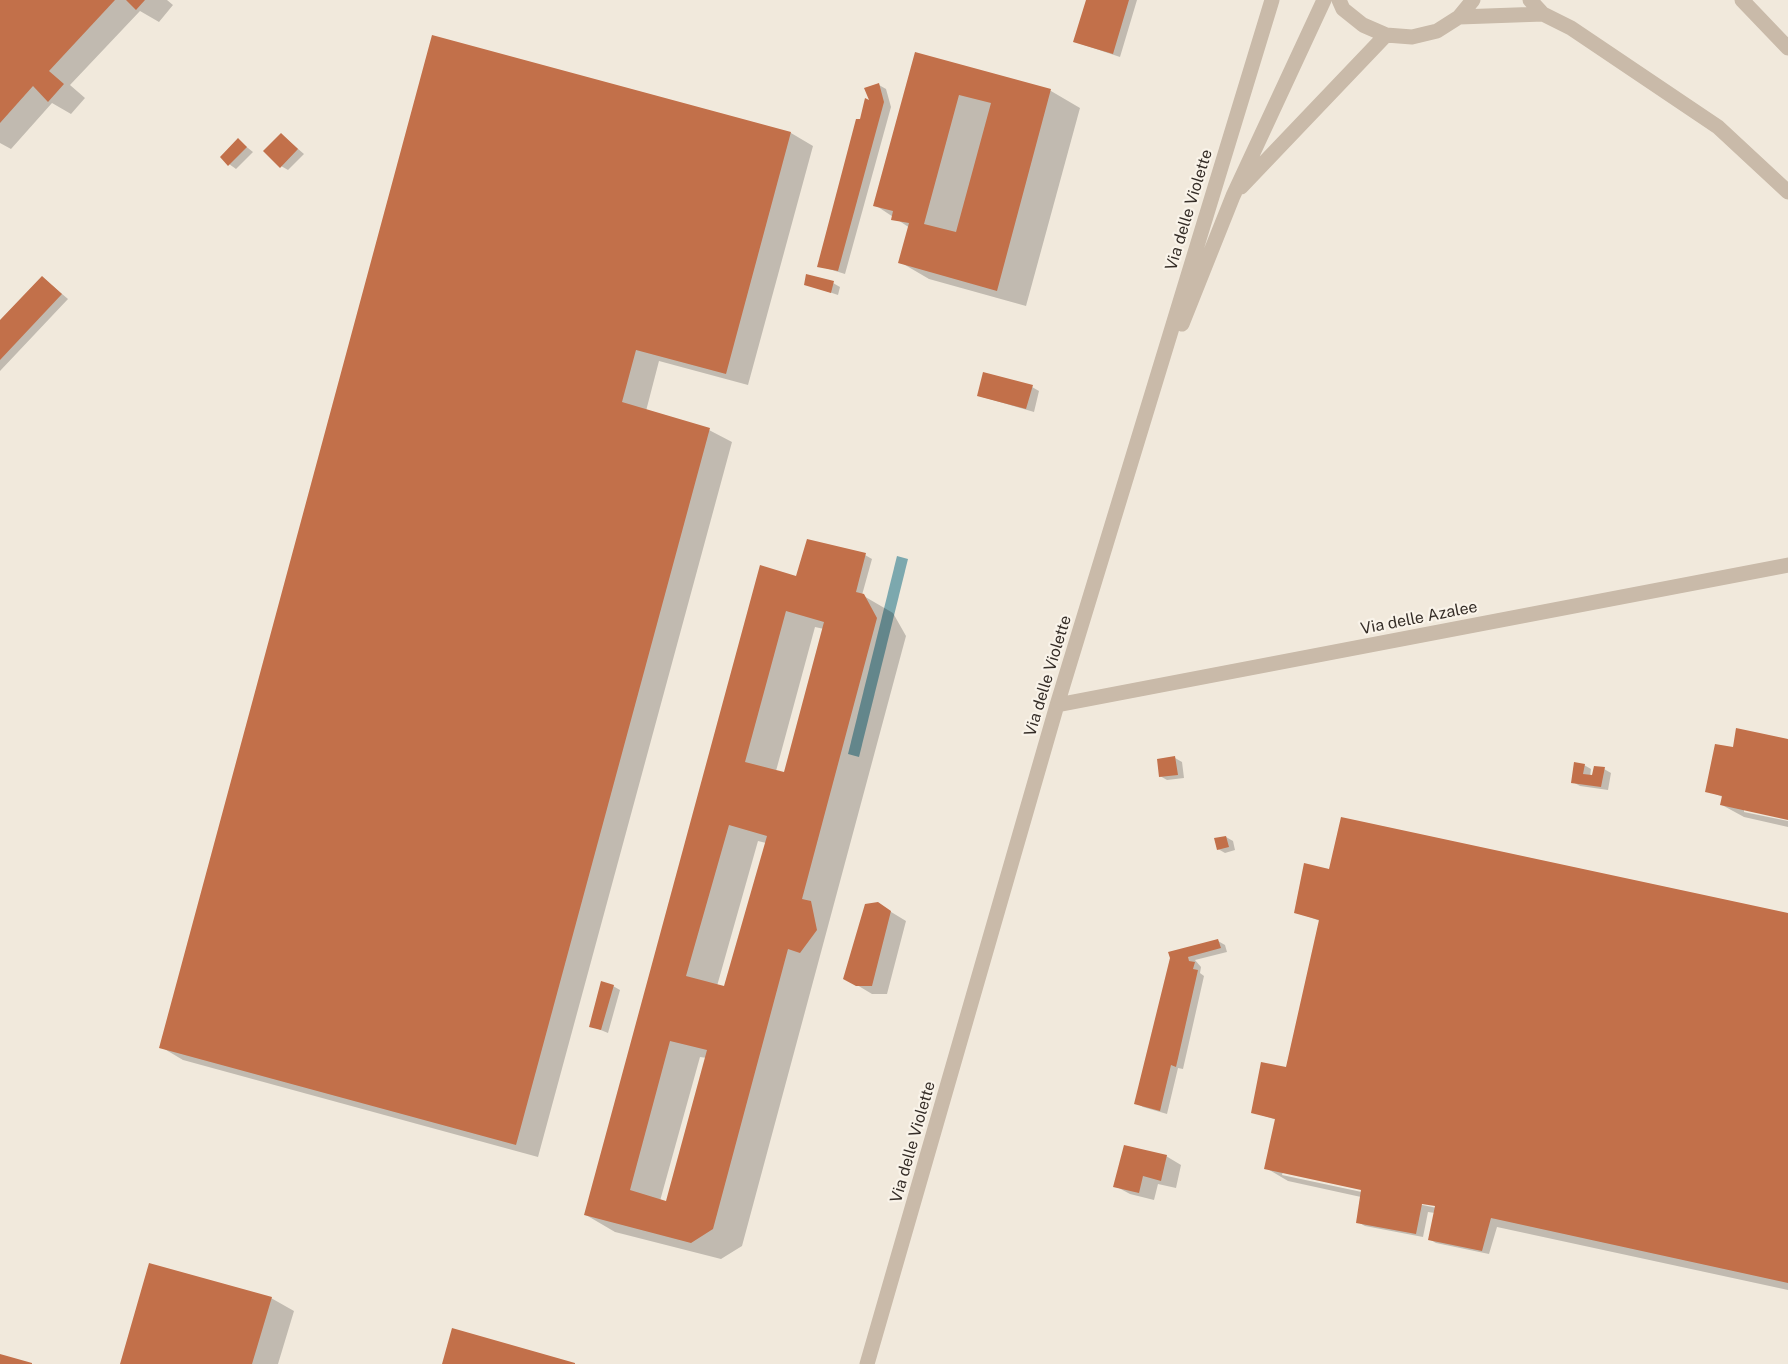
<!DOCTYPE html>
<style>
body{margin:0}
canvas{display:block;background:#f1e9dc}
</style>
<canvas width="1788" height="1364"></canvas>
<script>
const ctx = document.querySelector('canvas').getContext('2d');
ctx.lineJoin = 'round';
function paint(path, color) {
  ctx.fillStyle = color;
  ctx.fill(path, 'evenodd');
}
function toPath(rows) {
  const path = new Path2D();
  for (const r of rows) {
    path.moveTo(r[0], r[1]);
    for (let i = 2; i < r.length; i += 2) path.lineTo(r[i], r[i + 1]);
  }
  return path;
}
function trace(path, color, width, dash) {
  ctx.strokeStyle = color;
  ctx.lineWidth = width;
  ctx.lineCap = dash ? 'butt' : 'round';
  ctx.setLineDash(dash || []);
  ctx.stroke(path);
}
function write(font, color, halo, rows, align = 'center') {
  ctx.font = font + ' "Public Sans",sans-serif';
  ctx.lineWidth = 4.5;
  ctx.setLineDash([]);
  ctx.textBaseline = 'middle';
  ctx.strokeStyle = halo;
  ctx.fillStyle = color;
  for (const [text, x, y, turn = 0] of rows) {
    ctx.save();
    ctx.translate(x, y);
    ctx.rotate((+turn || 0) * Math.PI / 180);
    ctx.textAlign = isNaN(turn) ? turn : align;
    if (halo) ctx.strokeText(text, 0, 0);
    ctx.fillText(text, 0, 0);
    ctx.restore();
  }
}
const water = toPath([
 [897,556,908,559,859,757,848,754]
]);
const shadow = toPath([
 [0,0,167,0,173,5,159,22,140,11,70,85,85,98,71,114,52,103,11,149,0,143],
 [1088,0,1137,0,1120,57,1075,42],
 [433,36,791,133,813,146,748,385,659,361,646,411,709,430,732,442,538,1157,183,1060,161,1047],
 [916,54,1051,91,1080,108,1026,306,929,279,900,262,910,228,875,205],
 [879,85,886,89,891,107,845,274,819,266,862,120],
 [282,135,304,154,288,170,281,166],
 [238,140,253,152,236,169,229,164],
 [42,277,68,299,0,371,0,322],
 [833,283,840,287,838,295,805,284],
 [1032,387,1039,391,1034,412,979,396],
 [865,555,872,559,862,595,893,613,906,636,742,1246,721,1259,615,1232,586,1215,761,567,797,577],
 [815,627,824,629,785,774,776,771],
 [758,841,766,843,726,988,717,986],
 [700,1057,707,1058,667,1203,660,1201],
 [1788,740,1788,818,1744,809,1744,812,1788,821,1788,827,1744,817,1722,805,1723,797,1707,791,1733,749],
 [1175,758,1182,762,1184,778,1167,780,1160,776],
 [1584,765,1591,769,1590,777,1604,769,1611,773,1608,790,1580,786,1573,782],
 [1226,837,1233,841,1235,850,1225,853,1218,849],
 [1329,871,1788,914,1788,1290,1497,1227,1489,1254,1436,1243,1429,1239,1435,1213,1428,1212,1423,1237,1365,1226,1358,1222,1361,1197,1288,1181,1266,1168,1277,1120,1252,1112,1286,1069,1320,921,1296,912],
 [1283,1172,1466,1211,1465,1214,1282,1175],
 [878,904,906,921,887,994,872,994,857,985],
 [1218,941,1225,945,1227,952,1195,960,1201,967,1200,973,1204,976,1183,1069,1178,1068,1167,1114,1143,1107,1136,1103,1172,958],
 [613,986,620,990,608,1033,591,1026],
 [1166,1156,1181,1165,1176,1188,1158,1184,1154,1200,1130,1194,1115,1186],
 [271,1298,294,1311,278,1364,122,1364]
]);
const building = toPath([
 [0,0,115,0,49,71,64,84,48,102,33,86,0,123],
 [126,0,145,0,136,10],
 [1086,0,1129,0,1113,54,1073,42],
 [432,35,791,132,726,374,636,350,622,402,710,428,516,1145,159,1048],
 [915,52,1051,89,997,291,898,263,909,223,891,220,893,211,873,206],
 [959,95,991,103,956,232,924,224],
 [879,83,884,102,838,271,817,267,856,119,860,119,865,98,869,100,864,88],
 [281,133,298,149,280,168,263,151],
 [238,138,247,147,228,166,220,157],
 [806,274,834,281,831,293,804,285],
 [42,276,62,294,0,360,0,320],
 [983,372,1033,385,1026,409,977,396],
 [807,539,866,553,856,592,864,594,877,618,802,899,811,901,817,930,800,953,788,949,713,1229,691,1243,584,1215,760,565,796,576],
 [786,611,824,622,784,772,745,762],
 [729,825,767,836,724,986,686,976],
 [670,1041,707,1050,666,1201,630,1190],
 [1736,728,1788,739,1788,820,1720,805,1722,796,1705,792,1715,744,1733,747],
 [1175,756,1178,775,1159,777,1157,759],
 [1574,762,1585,764,1583,774,1592,775,1594,766,1605,767,1601,787,1571,783],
 [1341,817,1788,913,1788,1283,1491,1218,1482,1251,1428,1240,1435,1206,1422,1204,1416,1234,1356,1223,1361,1190,1264,1169,1275,1119,1251,1113,1261,1062,1286,1067,1319,920,1294,913,1304,863,1329,869],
 [1226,836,1229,847,1217,850,1214,838],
 [878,902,891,911,872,986,856,986,843,979,865,904],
 [1218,939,1221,948,1188,957,1189,961,1195,962,1193,969,1198,970,1176,1067,1171,1065,1160,1111,1134,1104,1170,958,1168,952],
 [601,981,614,985,601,1030,589,1027],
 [1124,1145,1167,1155,1161,1181,1143,1176,1139,1193,1113,1187],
 [149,1263,272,1297,252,1364,120,1364],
 [452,1328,575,1363,575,1364,442,1364],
 [0,1354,32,1363,32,1364,0,1364]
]);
const minor = toPath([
 [1339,0,1343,9,1363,25,1386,35,1412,37,1437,31,1459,17,1473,0],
 [1530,0,1543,14,1571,28,1718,127,1788,192],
 [1742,0,1788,48],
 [1459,17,1543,14],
 [1241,187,1386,35],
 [1182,324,1233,196,1324,0],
 [1057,705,1788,565],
 [867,1364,1057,705,1272,0]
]);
const streetNames = [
 ["Via delle Violette",1189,210,-73],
 ["Via delle Azalee",1419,618,-11],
 ["Via delle Violette",1048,676,-73],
 ["Via delle Violette",913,1142,-74]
];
paint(water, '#7ca8ae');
paint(shadow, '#0003');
paint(building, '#c2704a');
trace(minor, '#c9baa9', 15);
write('16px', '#362e28', '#f9f3e9', streetNames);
</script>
